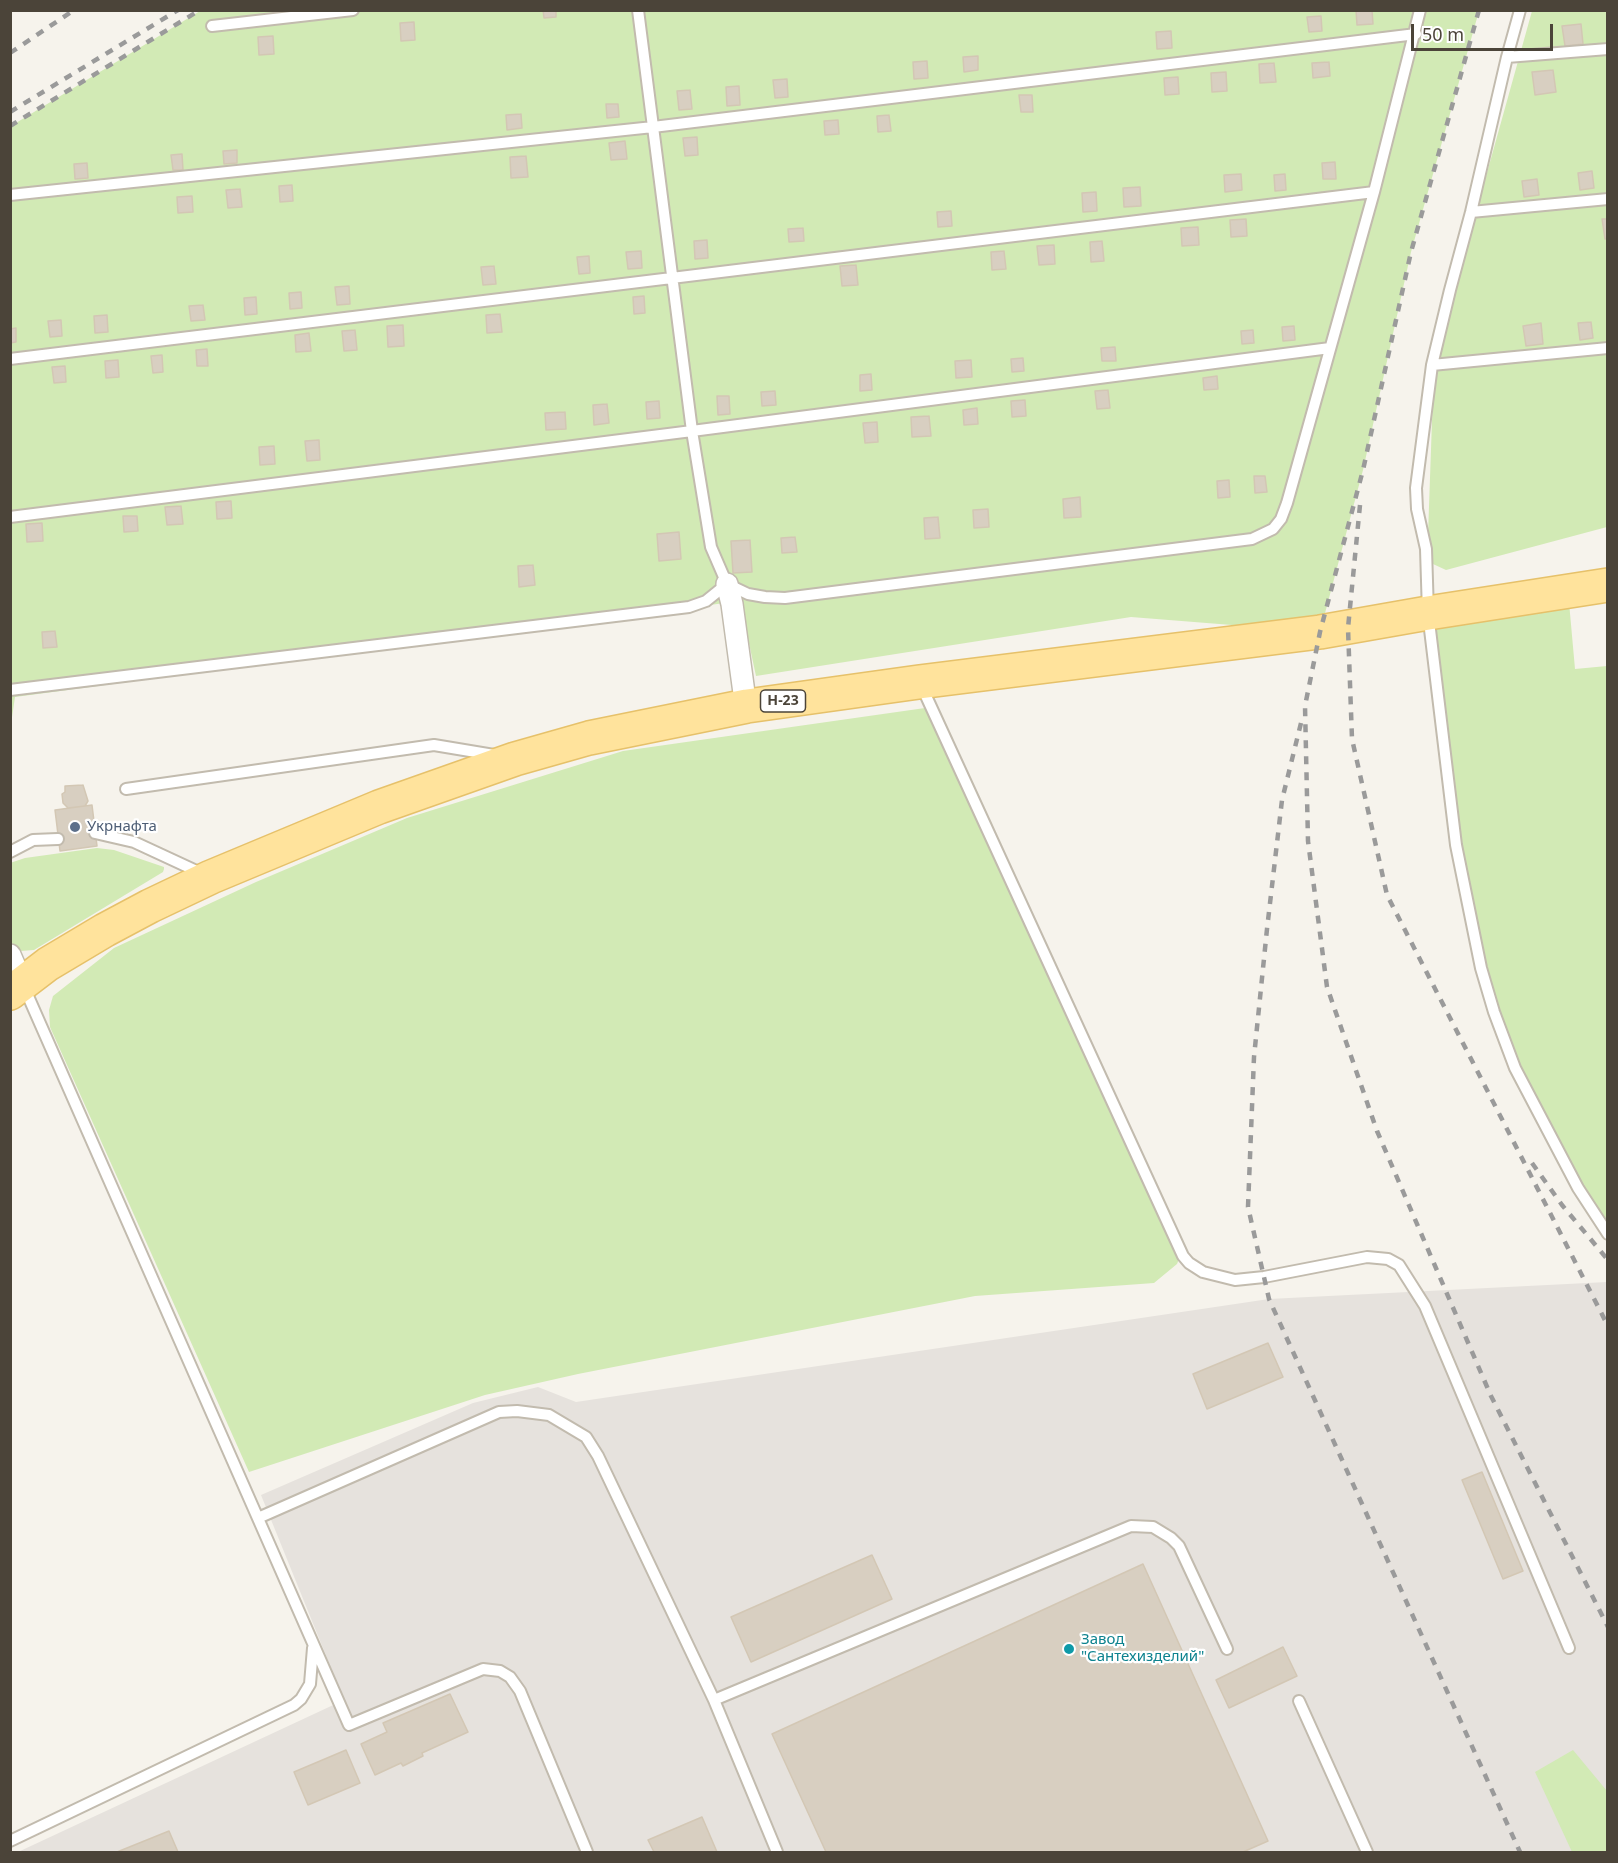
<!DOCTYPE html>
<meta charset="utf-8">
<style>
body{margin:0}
#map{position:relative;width:1618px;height:1863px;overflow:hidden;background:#f6f3ec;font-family:"Noto Sans",sans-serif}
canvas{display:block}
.frame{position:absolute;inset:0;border:12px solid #4b4439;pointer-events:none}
.scale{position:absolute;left:1411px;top:24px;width:142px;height:27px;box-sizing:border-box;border:3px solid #4b4439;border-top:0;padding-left:8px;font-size:18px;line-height:21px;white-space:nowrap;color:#4b4439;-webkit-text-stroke:4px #fff;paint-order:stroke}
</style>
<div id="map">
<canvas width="1618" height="1863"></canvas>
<div class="frame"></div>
<div class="scale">50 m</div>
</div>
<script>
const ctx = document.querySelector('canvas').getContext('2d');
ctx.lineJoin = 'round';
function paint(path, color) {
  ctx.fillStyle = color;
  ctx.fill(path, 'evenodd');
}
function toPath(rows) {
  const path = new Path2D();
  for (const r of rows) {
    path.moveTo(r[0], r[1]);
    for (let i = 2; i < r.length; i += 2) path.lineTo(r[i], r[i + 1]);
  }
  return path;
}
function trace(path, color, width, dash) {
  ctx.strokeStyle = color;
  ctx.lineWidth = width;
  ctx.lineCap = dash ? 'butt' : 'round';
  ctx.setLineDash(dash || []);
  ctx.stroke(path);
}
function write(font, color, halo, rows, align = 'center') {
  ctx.font = font + ' "Noto Sans",sans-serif';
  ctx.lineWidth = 4.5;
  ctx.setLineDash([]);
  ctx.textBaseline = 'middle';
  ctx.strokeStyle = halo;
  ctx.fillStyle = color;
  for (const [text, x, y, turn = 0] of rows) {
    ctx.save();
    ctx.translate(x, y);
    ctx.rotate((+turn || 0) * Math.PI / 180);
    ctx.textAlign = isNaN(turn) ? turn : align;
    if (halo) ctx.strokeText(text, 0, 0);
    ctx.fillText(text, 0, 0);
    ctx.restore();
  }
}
const industrial = toPath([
 [1607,1282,1607,1852,18,1852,344,1700,261,1495,473,1403,538,1387,576,1402,1269,1299]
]);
const green = toPath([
 [200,11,1479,11,1411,252,1363,470,1320,632,1131,617,756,676,740,601,15,697,11,724,11,126],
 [1532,11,1607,11,1607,527,1446,570,1433,564,1428,535,1433,392,1446,320],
 [1568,591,1575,669,1607,666,1607,1234,1515,1068,1469,913,1428,613],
 [925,708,1179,1259,1177,1264,1154,1283,975,1296,578,1374,485,1395,249,1472,50,1027,49,1010,53,996,114,948,256,882,407,818,623,751],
 [97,848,114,850,164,867,164,869,163,872,34,950,21,951,13,946,11,940,10,863,25,858],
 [1573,1750,1607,1791,1607,1852,1572,1852,1535,1772]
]);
const building = toPath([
 [543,10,556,10,556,17,544,18,543,10],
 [1356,10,1372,10,1373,24,1357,25,1356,10],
 [1321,16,1322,31,1309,32,1307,17,1321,16],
 [414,22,415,40,401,41,400,23,414,22],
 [1581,24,1583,44,1565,46,1562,26,1581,24],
 [1171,31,1172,48,1157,49,1156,32,1171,31],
 [273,36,274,54,259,55,258,37,273,36],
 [978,56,978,70,964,72,963,57,978,56],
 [927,61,928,78,914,79,913,62,927,61],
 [1329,62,1330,76,1313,78,1312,63,1329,62],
 [1274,63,1276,82,1260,83,1259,64,1274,63],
 [1553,70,1556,92,1535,95,1532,72,1553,70],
 [1226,72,1227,91,1212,92,1211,73,1226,72],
 [1178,77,1179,94,1165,95,1164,78,1178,77],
 [787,79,788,97,775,98,773,80,787,79],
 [739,86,740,105,727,106,726,87,739,86],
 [690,90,692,109,679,110,677,91,690,90],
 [1019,95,1032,95,1033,112,1021,112,1019,95],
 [606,104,618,104,619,117,607,118,606,104],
 [521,114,522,128,507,130,506,115,521,114],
 [889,115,891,131,878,132,877,116,889,115],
 [838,120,839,134,825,135,824,121,838,120],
 [697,137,698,155,685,156,683,138,697,137],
 [625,141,627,159,611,160,609,143,625,141],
 [237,150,237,163,224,164,223,151,237,150],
 [182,154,183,170,173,170,171,155,182,154],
 [526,156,528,177,511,178,510,157,526,156],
 [1335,162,1336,179,1323,179,1322,163,1335,162],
 [87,163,88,178,75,179,74,164,87,163],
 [1592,171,1594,188,1580,190,1578,173,1592,171],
 [1241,174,1242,190,1225,192,1224,175,1241,174],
 [1285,174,1286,190,1275,191,1274,175,1285,174],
 [1537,179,1539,195,1524,197,1522,181,1537,179],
 [292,185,293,201,280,202,279,186,292,185],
 [1140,187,1141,206,1124,207,1123,188,1140,187],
 [240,189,242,207,228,208,226,190,240,189],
 [1096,192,1097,211,1083,212,1082,193,1096,192],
 [192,196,193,212,178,213,177,197,192,196],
 [951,211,952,226,938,227,937,212,951,211],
 [1246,219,1247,236,1231,237,1230,220,1246,219],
 [1602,219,1608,219,1608,238,1605,239,1602,219],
 [1198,227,1199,245,1182,246,1181,228,1198,227],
 [803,228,804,241,789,242,788,229,803,228],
 [707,240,708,258,695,259,694,241,707,240],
 [1102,241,1104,261,1091,262,1090,242,1102,241],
 [1054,245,1055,264,1039,265,1037,246,1054,245],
 [641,251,642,268,628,269,626,252,641,251],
 [1004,251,1006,269,992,270,991,252,1004,251],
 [589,256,590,273,579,274,577,257,589,256],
 [856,265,858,285,842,286,840,266,856,265],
 [494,266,496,284,483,285,481,267,494,266],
 [349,286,350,304,337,305,335,287,349,286],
 [301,292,302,308,290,309,289,293,301,292],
 [644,296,645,313,634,314,633,297,644,296],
 [256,297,257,314,245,315,244,298,256,297],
 [203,305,205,320,191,321,189,306,203,305],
 [500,314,502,332,487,333,486,315,500,314],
 [107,315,108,332,95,333,94,316,107,315],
 [61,320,62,336,50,337,48,321,61,320],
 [1591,322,1593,338,1580,340,1578,323,1591,322],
 [1541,323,1543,344,1526,346,1523,326,1541,323],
 [403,325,404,346,388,347,387,326,403,325],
 [1294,326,1295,340,1283,341,1282,327,1294,326],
 [16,328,16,342,10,343,10,329,16,328],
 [355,330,357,350,344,351,342,331,355,330],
 [1253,330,1254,343,1242,344,1241,331,1253,330],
 [309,333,311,351,296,352,295,335,309,333],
 [1115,347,1116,361,1102,361,1101,348,1115,347],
 [207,349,208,366,197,366,196,350,207,349],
 [162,355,163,372,153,373,151,356,162,355],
 [1023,358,1024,371,1012,372,1011,359,1023,358],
 [118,360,119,377,106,378,105,361,118,360],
 [971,360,972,377,956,378,955,361,971,360],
 [65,366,66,382,54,383,52,367,65,366],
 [871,374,872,390,860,391,860,375,871,374],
 [1217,376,1218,389,1204,390,1203,378,1217,376],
 [1108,390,1110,408,1097,409,1095,391,1108,390],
 [775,391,776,405,762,406,761,392,775,391],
 [717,396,729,396,730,414,718,415,717,396],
 [1025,400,1026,416,1012,417,1011,401,1025,400],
 [659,401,660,418,647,419,646,402,659,401],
 [607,404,609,423,594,425,593,405,607,404],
 [977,408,978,424,964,425,963,410,977,408],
 [565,412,566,429,546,430,545,413,565,412],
 [929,416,931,436,912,437,911,417,929,416],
 [877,422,878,442,865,443,863,423,877,422],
 [319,440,320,460,307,461,305,441,319,440],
 [274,446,275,464,260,465,259,447,274,446],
 [1254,476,1265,476,1267,492,1255,493,1254,476],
 [1229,480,1230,497,1218,498,1217,481,1229,480],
 [1080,497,1081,517,1064,518,1063,499,1080,497],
 [231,501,232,518,217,519,216,502,231,501],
 [181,506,183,524,167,525,165,507,181,506],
 [988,509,989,527,974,528,973,510,988,509],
 [123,516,137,516,138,531,124,532,123,516],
 [938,517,940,538,925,539,924,518,938,517],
 [42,523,43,541,27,542,26,524,42,523],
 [679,532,681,559,659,561,657,534,679,532],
 [795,537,797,552,782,553,781,538,795,537],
 [750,540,752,572,733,573,731,541,750,540],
 [533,565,535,585,519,587,518,566,533,565],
 [55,631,57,647,43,648,42,632,55,631],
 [83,785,88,801,85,806,68,808,63,803,62,794,65,792,65,786,83,785],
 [92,805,97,846,60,851,55,810,92,805],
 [1268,1343,1283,1377,1207,1409,1193,1374,1268,1343],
 [1482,1472,1523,1571,1503,1579,1462,1480,1482,1472],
 [872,1555,892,1599,751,1662,731,1617,872,1555],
 [1143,1564,1268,1841,1243,1852,826,1852,772,1734,1143,1564],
 [1283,1647,1297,1676,1229,1708,1216,1680,1283,1647],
 [450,1694,468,1732,422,1753,423,1756,403,1766,401,1763,375,1775,361,1744,387,1732,383,1723,450,1694],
 [346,1750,360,1783,308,1805,294,1772,346,1750],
 [702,1817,717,1852,654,1852,648,1840,702,1817],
 [169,1831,178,1852,117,1852,169,1831]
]);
const lane = toPath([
 [638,10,692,431,711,547,727,584,748,594,765,597,785,598,1252,539,1273,529,1281,519,1287,503,1374,192,1420,10],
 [1520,10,1507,57,1471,212,1450,290,1432,365,1416,488,1417,509,1426,549,1428,613,1456,845,1481,968,1494,1012,1515,1068,1578,1188,1608,1234],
 [212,26,353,10],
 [1507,57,1608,49],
 [10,195,653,127,1416,34],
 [1471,212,1608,199],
 [10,359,1374,192],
 [1432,365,1608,348],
 [10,517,692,431,1330,348],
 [921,685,1183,1256,1189,1263,1203,1272,1235,1280,1264,1277,1367,1257,1388,1259,1399,1265,1425,1306,1569,1648],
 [10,690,689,607,706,601,727,584],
 [126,789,434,745,494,755],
 [95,833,134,842,203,874],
 [10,852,33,840,58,839],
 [24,987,349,1725,483,1669,500,1671,510,1677,520,1691,587,1852],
 [258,1518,499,1412,517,1411,549,1415,586,1437,598,1456,714,1700,1131,1526,1153,1527,1171,1538,1179,1546,1227,1649],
 [714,1700,777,1852],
 [1299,1701,1367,1852],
 [10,1841,294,1705,301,1699,310,1684,313,1648]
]);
const street = toPath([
 [727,584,732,604,744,693,747,706],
 [10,955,22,983]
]);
const primary = toPath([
 [10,993,48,964,105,930,150,906,211,877,379,807,515,759,589,738,747,706,919,682,1320,632,1428,613,1608,585]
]);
const rail = toPath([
 [1479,10,1411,252,1363,470,1320,632,1305,706,1308,841,1327,987,1377,1131,1491,1396,1608,1627],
 [10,53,74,10],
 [10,112,178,10],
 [10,126,200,10],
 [1360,505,1348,628,1352,739,1387,895,1608,1326],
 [1301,723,1282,800,1267,929,1254,1057,1248,1207,1269,1299,1520,1852],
 [1532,1163,1562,1205,1608,1260]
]);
const markers = [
 [75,827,6,"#5c6f8a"],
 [1069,1649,6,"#0f9aa8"]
];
const shields = [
 [783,701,45]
];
const shieldNames = [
 ["Н-23",783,701]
];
const serviceNames = [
 ["Укрнафта",87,827]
];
const cultureNames = [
 ["Завод",1081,1640],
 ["\"Сантехизделий\"",1081,1657]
];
paint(industrial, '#e6e2dd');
paint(green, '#d2eab5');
paint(building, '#d8cfc1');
trace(building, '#d3c7b4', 1.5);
trace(lane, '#c2bbae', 14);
trace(street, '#c2bbae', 24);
trace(primary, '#e6c16a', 36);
trace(lane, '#fff', 10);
trace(street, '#fff', 21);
trace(primary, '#ffe39c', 33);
trace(rail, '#9a9a9a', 4.5, [8, 8]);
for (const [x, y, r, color] of markers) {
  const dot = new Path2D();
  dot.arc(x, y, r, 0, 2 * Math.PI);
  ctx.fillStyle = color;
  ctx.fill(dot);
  trace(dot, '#fff', 2);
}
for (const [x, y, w] of shields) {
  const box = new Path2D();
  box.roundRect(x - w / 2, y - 11, w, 22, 4.5);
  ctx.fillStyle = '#fff';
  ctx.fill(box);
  trace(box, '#4b4439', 1.5);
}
write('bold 14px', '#4b4439', null, shieldNames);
write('15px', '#4e5e75', '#fff', serviceNames, 'left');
write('15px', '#0d838f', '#fff', cultureNames, 'left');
</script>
